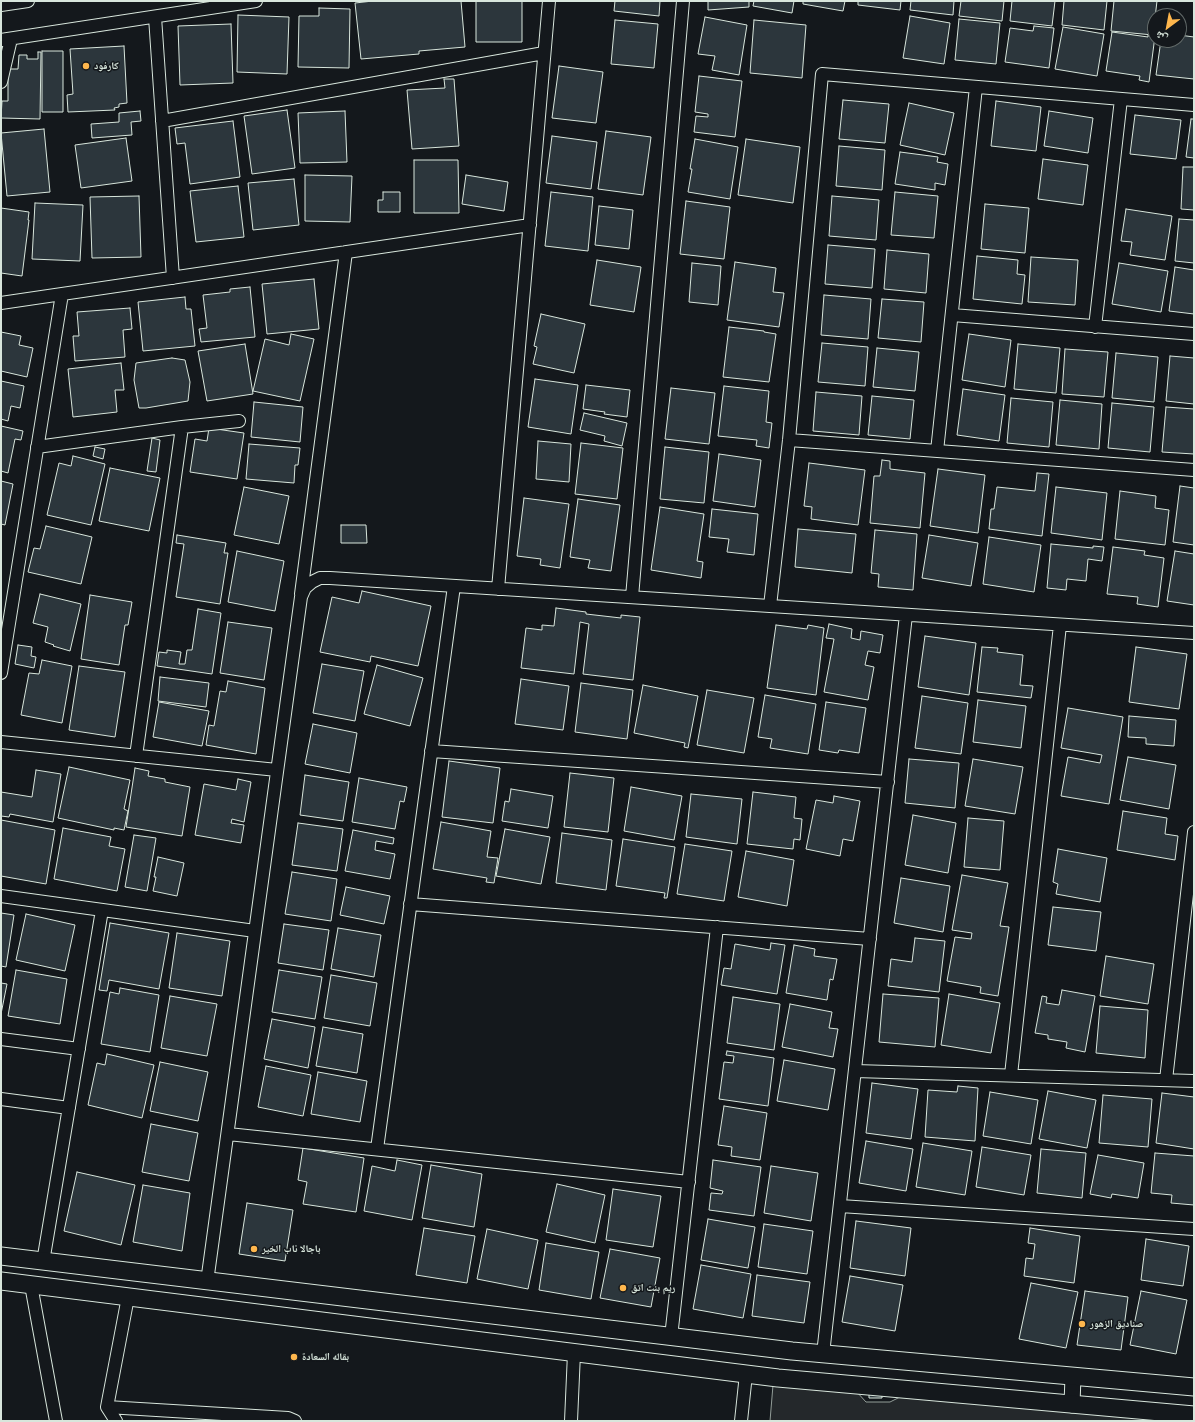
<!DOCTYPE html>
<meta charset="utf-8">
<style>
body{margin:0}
#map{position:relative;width:1195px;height:1422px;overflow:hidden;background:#14181c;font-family:"Open Sans","Noto Naskh Arabic",sans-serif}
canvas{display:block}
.frame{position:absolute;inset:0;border:2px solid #d8e6dc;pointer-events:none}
.north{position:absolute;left:1147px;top:8px;width:40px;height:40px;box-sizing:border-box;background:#14181c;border:1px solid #626a69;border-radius:50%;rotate:212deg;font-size:11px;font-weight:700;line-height:16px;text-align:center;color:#d8e6dc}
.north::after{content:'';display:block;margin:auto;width:14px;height:18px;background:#ffb74d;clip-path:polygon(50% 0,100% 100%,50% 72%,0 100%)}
</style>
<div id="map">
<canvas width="1195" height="1422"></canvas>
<div class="frame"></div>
<div class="north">ش</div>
</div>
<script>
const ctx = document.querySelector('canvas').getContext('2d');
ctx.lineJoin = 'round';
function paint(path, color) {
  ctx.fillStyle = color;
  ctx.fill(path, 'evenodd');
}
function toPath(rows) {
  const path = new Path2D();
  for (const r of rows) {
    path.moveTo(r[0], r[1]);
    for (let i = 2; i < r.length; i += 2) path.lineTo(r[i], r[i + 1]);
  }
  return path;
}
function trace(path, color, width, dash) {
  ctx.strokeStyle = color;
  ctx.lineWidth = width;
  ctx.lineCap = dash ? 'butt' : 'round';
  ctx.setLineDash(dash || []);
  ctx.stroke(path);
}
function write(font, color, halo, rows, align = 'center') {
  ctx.font = font + ' "Open Sans","Noto Naskh Arabic",sans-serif';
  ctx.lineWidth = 3;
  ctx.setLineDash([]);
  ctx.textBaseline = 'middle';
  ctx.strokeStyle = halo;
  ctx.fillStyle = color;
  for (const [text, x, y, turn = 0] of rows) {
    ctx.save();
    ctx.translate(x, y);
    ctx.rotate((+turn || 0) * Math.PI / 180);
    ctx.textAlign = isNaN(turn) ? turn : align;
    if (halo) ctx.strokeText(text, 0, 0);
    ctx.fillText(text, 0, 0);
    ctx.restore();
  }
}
const parking = toPath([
 [773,1385,856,1391,866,1402,890,1402,902,1396,1173,1421,770,1421,773,1385]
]);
const building = toPath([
 [373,1,461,1,465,47,419,51,419,54,361,59,355,3,373,1],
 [476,1,522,1,522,42,476,42,476,1],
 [615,1,660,1,659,16,614,11,615,1],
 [708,1,749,1,749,7,708,10,708,1],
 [754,1,794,1,792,13,753,6,754,1],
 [803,1,845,1,843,11,803,4,803,1],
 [858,1,901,1,900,10,858,5,858,1],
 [911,1,954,1,953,15,910,10,911,1],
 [961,1,1004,1,1002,21,959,16,961,1],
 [1012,1,1055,1,1052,26,1010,21,1012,1],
 [1064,1,1107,1,1104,30,1062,25,1064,1],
 [1114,1,1157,1,1153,35,1111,31,1114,1],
 [319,8,350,9,349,68,298,67,299,16,319,16,319,8],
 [238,15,289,17,287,74,237,72,238,15],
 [910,16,950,23,944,64,903,58,910,16],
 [705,17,747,25,739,75,712,70,715,56,698,54,705,17],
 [959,19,1000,23,996,64,955,60,959,19],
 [615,20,658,24,654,68,611,64,615,20],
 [754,20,806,25,802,78,750,73,754,20],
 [231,24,233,83,180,85,178,26,231,24],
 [1034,26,1054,28,1049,68,1005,62,1010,28,1033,31,1034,26],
 [1063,27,1104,34,1097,76,1055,69,1063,27],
 [1112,32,1148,37,1148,35,1155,36,1149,82,1139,80,1140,76,1106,71,1112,32],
 [1179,35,1194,37,1194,79,1156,75,1161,40,1179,40,1179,35],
 [124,46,127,103,119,104,119,107,114,108,115,110,68,112,67,95,73,94,70,49,124,46],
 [42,51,63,51,63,112,42,112,42,51],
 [38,52,41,52,40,119,1,118,2,101,8,101,8,69,18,69,19,55,27,55,27,59,38,59,38,52],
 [559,66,603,72,596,123,552,118,559,66],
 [699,76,742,81,735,137,694,132,696,116,708,117,708,114,695,112,699,76],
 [444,79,454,79,459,146,412,149,407,90,445,88,444,79],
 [843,100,889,104,885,143,839,139,843,100],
 [996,101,1041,107,1036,151,991,146,996,101],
 [909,103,954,113,945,155,900,145,909,103],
 [287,110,295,168,252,174,244,116,287,110],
 [140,111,141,121,131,122,132,135,92,138,91,124,119,122,119,113,140,111],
 [345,111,347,162,300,163,298,113,345,111],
 [1049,111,1093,118,1088,153,1044,146,1049,111],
 [1135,115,1181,120,1176,159,1130,154,1135,115],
 [1191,119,1194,119,1194,158,1186,157,1191,119],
 [233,121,240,177,190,184,185,143,177,144,175,128,233,121],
 [44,129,50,192,7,196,1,133,44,129],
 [606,131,651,137,643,195,598,189,606,131],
 [552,136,597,142,591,189,546,183,552,136],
 [126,138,132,181,81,188,75,145,126,138],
 [695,139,738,147,730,199,688,192,692,169,690,169,695,139],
 [746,139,800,147,793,203,738,195,746,139],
 [839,146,885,150,882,190,836,186,839,146],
 [900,152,938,157,937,162,948,164,945,185,935,183,935,190,895,184,900,152],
 [1043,159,1088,165,1083,205,1038,199,1043,159],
 [414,160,458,160,459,213,414,213,414,160],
 [1183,167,1194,167,1194,210,1181,209,1183,167],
 [305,175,352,176,350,222,305,221,305,175],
 [466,175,508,182,504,211,462,204,466,175],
 [294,179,299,225,253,230,248,183,294,179],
 [238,186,244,237,196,242,190,191,238,186],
 [383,192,400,192,400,212,378,212,378,200,383,200,383,192],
 [551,192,593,197,588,251,545,246,551,192],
 [895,192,938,196,934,238,891,235,895,192],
 [139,196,141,257,92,258,90,197,139,196],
 [832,196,879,200,876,240,829,236,832,196],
 [686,201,730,207,724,259,680,254,686,201],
 [35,203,83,205,80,261,32,259,35,203],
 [985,204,1029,208,1025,253,981,249,985,204],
 [599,206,633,210,629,249,595,245,599,206],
 [1,208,29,212,28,220,29,220,22,276,1,273,1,208],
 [1126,209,1172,216,1165,260,1130,255,1132,242,1121,241,1126,209],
 [1179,219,1194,220,1194,263,1175,261,1179,219],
 [828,245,875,249,872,288,825,284,828,245],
 [887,250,929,254,926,293,884,289,887,250],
 [977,256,1018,260,1017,274,1025,275,1022,304,973,299,977,256],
 [1031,257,1078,260,1075,305,1028,302,1031,257],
 [597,260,641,267,634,312,590,305,597,260],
 [735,262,776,268,773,292,784,293,779,327,727,320,735,262],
 [692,263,721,266,718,305,689,302,692,263],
 [1119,263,1168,271,1161,312,1112,304,1119,263],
 [1175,267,1194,270,1194,314,1169,311,1175,267],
 [314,279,319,329,267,334,262,284,314,279],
 [250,287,255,337,201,342,199,329,207,328,203,295,230,292,230,289,250,287],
 [824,295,871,299,868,339,821,335,824,295],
 [185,297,186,309,191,309,195,346,143,351,138,302,185,297],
 [882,299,924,302,921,342,878,338,882,299],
 [130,308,132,329,123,330,125,357,75,361,73,336,79,336,77,312,130,308],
 [541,314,585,324,574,373,533,364,537,347,534,346,541,314],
 [729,327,764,331,764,332,776,334,769,382,723,377,729,327],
 [1,332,21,336,19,345,33,348,27,377,1,371,1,332],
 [291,334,314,339,300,401,253,391,265,339,289,345,291,334],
 [969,334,1011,340,1005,387,962,380,969,334],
 [822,343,868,347,865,386,818,382,822,343],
 [245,344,253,394,207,401,198,351,245,344],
 [1018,344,1060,348,1056,393,1014,389,1018,344],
 [877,348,919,352,915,391,873,387,877,348],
 [1065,349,1108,352,1104,397,1062,394,1065,349],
 [1116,353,1158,357,1154,402,1112,398,1116,353],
 [1170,356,1194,358,1194,404,1166,401,1170,356],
 [172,358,185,360,190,382,188,401,146,408,139,408,134,380,136,363,172,358],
 [121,363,124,390,115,390,117,412,73,417,68,369,121,363],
 [535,379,578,385,571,434,528,427,535,379],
 [1,381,24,386,20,408,11,406,8,421,1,419,1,381],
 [586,385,630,390,627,417,604,414,605,412,583,409,586,385],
 [724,386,769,391,766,422,772,423,769,448,756,446,757,440,718,436,724,386],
 [671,388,715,393,709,444,665,439,671,388],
 [963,389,1005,395,999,441,957,435,963,389],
 [816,392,862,396,859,435,813,431,816,392],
 [872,396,914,400,910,439,868,435,872,396],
 [1011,398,1053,402,1049,447,1007,443,1011,398],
 [1060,400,1102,404,1099,449,1056,445,1060,400],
 [254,402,303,407,300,442,251,437,254,402],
 [1112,403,1154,407,1150,452,1108,448,1112,403],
 [1166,407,1194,409,1194,454,1162,452,1166,407],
 [584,413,627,423,622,446,604,441,605,436,580,430,584,413],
 [1,426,23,431,21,440,15,439,8,473,1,471,1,426],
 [209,428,244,433,237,479,190,472,195,439,207,441,209,428],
 [152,438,160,440,156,472,147,471,152,438],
 [538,441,571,444,569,482,536,479,538,441],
 [581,443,623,448,617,499,575,494,581,443],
 [249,444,300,448,298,465,295,465,294,483,246,479,249,444],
 [95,447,105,449,103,459,93,456,95,447],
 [665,447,709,452,704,503,660,499,665,447],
 [719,454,761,460,755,507,713,501,719,454],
 [73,456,105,464,91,525,47,515,59,463,71,466,73,456],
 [882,460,890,461,890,469,925,473,920,528,870,523,874,476,880,476,882,460],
 [809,463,865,470,858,525,811,519,812,507,804,506,809,463],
 [110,468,160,478,149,531,99,521,110,468],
 [938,469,985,475,978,533,930,526,938,469],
 [1037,473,1049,474,1042,536,989,529,991,509,994,509,997,487,1035,491,1037,473],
 [1,481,13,484,5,525,1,524,1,481],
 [1180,486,1194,488,1194,545,1173,542,1180,486],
 [244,487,289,496,279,544,234,535,244,487],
 [1056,487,1107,493,1102,540,1051,533,1056,487],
 [1120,491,1156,496,1155,508,1169,510,1165,545,1115,539,1120,491],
 [524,498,569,504,560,568,540,565,541,559,517,556,524,498],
 [578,499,620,505,611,571,588,568,590,560,570,557,578,499],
 [660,507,704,514,697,561,703,562,701,578,651,570,660,507],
 [712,509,758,514,754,555,727,552,729,539,709,537,712,509],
 [341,525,366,525,367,543,341,543,341,525],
 [46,526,92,537,81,584,28,572,34,548,40,549,46,526],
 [798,529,856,534,852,573,795,567,798,529],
 [875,530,917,534,913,590,878,587,879,574,871,573,875,530],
 [177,535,226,543,224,553,228,553,220,604,176,597,184,544,176,543,177,535],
 [929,535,978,543,971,586,922,578,929,535],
 [989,537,1041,545,1034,592,983,584,989,537],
 [1051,544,1093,548,1093,546,1104,547,1102,561,1088,559,1086,581,1067,579,1066,590,1047,588,1051,544],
 [1113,547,1145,551,1144,555,1164,558,1158,607,1137,604,1138,597,1107,594,1113,547],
 [237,551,284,561,275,611,228,602,237,551],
 [1175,551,1194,554,1194,605,1167,601,1175,551],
 [362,591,431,606,418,666,371,656,370,662,320,652,332,597,359,603,362,591],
 [40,594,81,604,70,651,53,646,54,645,45,642,48,627,33,623,40,594],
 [90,595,132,602,128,625,125,625,119,665,81,659,90,595],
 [556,608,586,612,586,614,621,618,621,615,640,617,633,680,583,674,589,624,580,622,574,674,521,668,526,628,542,630,542,625,554,626,556,608],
 [198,609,221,613,212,674,157,666,159,652,167,653,167,650,181,652,179,664,185,664,187,650,192,650,198,609],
 [228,622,272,628,264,680,220,673,228,622],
 [829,624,852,629,851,638,860,640,861,631,883,635,880,653,868,651,865,665,874,667,868,700,824,692,834,639,826,638,829,624],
 [776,625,807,629,808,625,824,628,816,695,767,688,776,625],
 [925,636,976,643,969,695,918,687,925,636],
 [18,645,32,647,31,656,36,657,34,668,15,664,18,645],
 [982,647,998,648,997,652,1023,655,1020,685,1033,686,1031,698,977,692,982,647],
 [1136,647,1187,654,1179,709,1129,702,1136,647],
 [42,660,72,666,62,723,21,715,29,673,39,674,42,660],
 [322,664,364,671,355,721,313,713,322,664],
 [377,665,423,678,410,726,364,714,377,665],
 [79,666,125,672,115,737,69,730,79,666],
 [160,677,209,683,206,707,158,701,160,677],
 [521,679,569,686,563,730,515,724,521,679],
 [228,681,265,688,256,754,206,745,209,725,214,726,220,691,226,692,228,681],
 [581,683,633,690,627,739,575,732,581,683],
 [643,685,698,696,688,748,684,747,685,743,634,733,643,685],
 [707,690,754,698,744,753,697,745,707,690],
 [765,695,816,704,808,754,770,748,772,739,758,737,765,695],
 [922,696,968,703,961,754,915,748,922,696],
 [978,700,1026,706,1021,748,973,742,978,700],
 [159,702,209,711,202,746,153,737,159,702],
 [826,702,866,708,859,753,839,750,838,753,819,750,826,702],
 [1068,708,1123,717,1109,804,1061,796,1068,757,1100,763,1102,755,1061,748,1068,708],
 [1129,716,1176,720,1174,746,1146,744,1146,738,1128,737,1129,716],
 [313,724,357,733,350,773,305,764,313,724],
 [1128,757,1176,765,1169,809,1120,800,1128,757],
 [909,759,959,763,955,808,905,803,909,759],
 [973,759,1023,767,1015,814,965,806,973,759],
 [449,761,500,768,493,823,442,817,449,761],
 [69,767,130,780,124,809,128,811,124,830,114,828,114,830,58,818,69,767],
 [135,768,149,771,148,776,165,779,165,782,190,787,182,836,126,827,135,768],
 [36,770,61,774,53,822,10,814,9,817,1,816,1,792,32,797,36,770],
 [570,773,614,778,608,832,564,827,570,773],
 [305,775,349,782,343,821,300,815,305,775],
 [359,778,407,787,404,802,400,801,395,829,352,822,359,778],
 [238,779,251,782,244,822,232,819,231,823,244,825,241,843,195,835,204,784,236,790,238,779],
 [631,787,682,796,674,840,624,831,631,787],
 [511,789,553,796,548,828,502,821,505,801,509,802,511,789],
 [753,792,796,797,794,818,802,819,800,840,794,839,793,849,747,844,753,792],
 [691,794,742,799,737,844,686,837,691,794],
 [834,796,860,801,853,841,843,839,840,856,806,849,816,800,833,803,834,796],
 [1123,811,1167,818,1165,834,1178,836,1175,860,1117,850,1123,811],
 [913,815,956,823,948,873,905,865,913,815],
 [968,818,1004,821,1000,870,964,867,968,818],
 [1,820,55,830,46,884,1,876,1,820],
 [441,822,491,831,487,857,498,858,494,883,486,882,487,878,433,869,441,822],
 [298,823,343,829,337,871,292,865,298,823],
 [63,828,111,837,109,846,125,849,117,891,54,879,63,828],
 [505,829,550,837,541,884,496,876,505,829],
 [353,830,394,838,393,844,376,841,375,850,395,854,390,879,345,871,353,830],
 [562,833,612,840,606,890,556,883,562,833],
 [134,835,156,838,147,891,125,887,134,835],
 [623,839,675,847,667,898,664,898,665,893,616,886,623,839],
 [685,844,732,851,724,901,677,894,685,844],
 [1058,849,1107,858,1100,902,1056,894,1058,884,1053,882,1058,849],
 [746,851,794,860,787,906,738,897,746,851],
 [158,857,184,863,177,896,153,891,156,877,154,877,158,857],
 [292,872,337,879,331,921,285,914,292,872],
 [962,875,1008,883,1000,926,1009,927,998,996,980,993,981,987,947,981,955,937,971,939,972,933,952,930,962,875],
 [901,878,950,886,943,932,894,923,901,878],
 [346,887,390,896,384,924,340,915,346,887],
 [1053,907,1101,912,1096,951,1048,945,1053,907],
 [1,913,14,915,6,967,1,966,1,913],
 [26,914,75,925,65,971,16,960,26,914],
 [110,923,169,933,159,989,109,980,107,991,99,990,110,923],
 [284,924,329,930,323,970,278,963,284,924],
 [338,928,381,935,374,977,331,969,338,928],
 [177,933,230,941,222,996,169,988,177,933],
 [915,938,945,941,939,992,888,986,891,959,912,962,915,938],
 [771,943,785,945,777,994,721,985,724,968,731,969,735,944,770,950,771,943],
 [794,945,815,949,814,956,837,959,833,980,830,979,827,1000,786,993,794,945],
 [1106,956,1154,964,1148,1004,1100,996,1106,956],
 [16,970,67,979,60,1024,8,1016,16,970],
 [279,970,322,977,315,1019,272,1012,279,970],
 [331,975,377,983,370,1026,324,1018,331,975],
 [1,983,7,984,1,1014,1,983],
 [120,988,159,995,150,1052,101,1044,110,992,119,994,120,988],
 [1062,990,1095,996,1085,1052,1066,1048,1067,1042,1048,1039,1048,1035,1035,1033,1042,996,1047,997,1046,1003,1059,1005,1062,990],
 [883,994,939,998,935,1047,879,1042,883,994],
 [949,994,1000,1003,991,1053,941,1045,949,994],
 [170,996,217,1004,207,1056,161,1048,170,996],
 [733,997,780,1004,774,1050,727,1043,733,997],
 [790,1004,832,1012,829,1028,838,1029,833,1057,782,1047,790,1004],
 [1100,1006,1148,1010,1145,1058,1096,1053,1100,1006],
 [272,1019,315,1027,308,1068,264,1059,272,1019],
 [323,1027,363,1034,357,1073,316,1066,323,1027],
 [727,1051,774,1058,768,1106,719,1099,724,1062,733,1063,734,1056,726,1055,727,1051],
 [107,1054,154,1065,142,1118,88,1105,97,1063,105,1065,107,1054],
 [784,1060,835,1069,828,1110,777,1101,784,1060],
 [160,1062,208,1072,198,1121,150,1111,160,1062],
 [266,1066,311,1075,303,1116,258,1107,266,1066],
 [318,1072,367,1081,360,1122,311,1114,318,1072],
 [872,1083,918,1089,911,1139,866,1133,872,1083],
 [958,1086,978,1088,975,1141,925,1137,928,1090,957,1092,958,1086],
 [1048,1091,1096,1100,1087,1148,1039,1139,1048,1091],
 [990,1092,1038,1100,1031,1144,983,1136,990,1092],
 [1162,1093,1194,1097,1194,1149,1156,1143,1162,1093],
 [1103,1095,1152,1099,1148,1147,1099,1143,1103,1095],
 [724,1106,767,1113,760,1160,731,1156,732,1147,718,1145,724,1106],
 [151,1124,198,1133,189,1181,142,1172,151,1124],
 [866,1141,913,1149,906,1191,859,1183,866,1141],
 [923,1143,972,1151,965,1195,916,1187,923,1143],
 [982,1147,1031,1155,1024,1195,976,1187,982,1147],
 [303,1148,364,1158,356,1212,303,1204,307,1182,298,1180,303,1148],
 [1041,1149,1086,1153,1082,1198,1037,1193,1041,1149],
 [1155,1153,1194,1156,1194,1205,1171,1203,1172,1195,1151,1193,1155,1153],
 [1098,1155,1144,1163,1138,1198,1112,1194,1111,1198,1090,1194,1098,1155],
 [397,1160,422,1165,412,1220,364,1211,372,1166,395,1171,397,1160],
 [713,1160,761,1167,754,1216,709,1210,711,1193,722,1194,723,1191,710,1188,713,1160],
 [431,1165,482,1174,474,1227,422,1218,431,1165],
 [771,1166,818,1173,811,1221,764,1213,771,1166],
 [77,1172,135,1185,121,1245,64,1231,77,1172],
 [557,1184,605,1195,595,1243,546,1232,557,1184],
 [143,1185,190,1193,182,1251,133,1242,143,1185],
 [613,1189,661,1196,653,1247,606,1240,613,1189],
 [247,1203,293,1210,285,1261,239,1254,247,1203],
 [708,1219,755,1227,748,1268,701,1260,708,1219],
 [856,1221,911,1228,905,1276,850,1268,856,1221],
 [764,1224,813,1231,807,1274,758,1267,764,1224],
 [424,1228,475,1236,467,1283,416,1275,424,1228],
 [1030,1228,1080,1236,1074,1283,1024,1276,1026,1258,1033,1259,1035,1244,1028,1243,1030,1228],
 [487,1229,538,1240,528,1289,477,1279,487,1229],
 [1146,1239,1189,1246,1183,1286,1141,1280,1146,1239],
 [546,1243,599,1252,591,1299,539,1290,546,1243],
 [610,1249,660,1258,651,1307,600,1298,610,1249],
 [701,1265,751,1274,743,1318,693,1309,701,1265],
 [757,1275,810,1282,804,1323,752,1316,757,1275],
 [850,1276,903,1285,895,1331,842,1322,850,1276],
 [1031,1283,1078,1292,1066,1348,1019,1339,1031,1283],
 [1085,1291,1128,1297,1121,1350,1077,1345,1085,1291],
 [1141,1291,1187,1300,1176,1354,1130,1345,1141,1291],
 [869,1391,882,1391,882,1398,869,1398,869,1391]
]);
const minor = toPath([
 [1,5,28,1],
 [155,17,173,278],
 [1,40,256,1],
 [1,82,11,39],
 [162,121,544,53],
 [1,303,530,225],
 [952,315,1194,334],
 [1095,327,1121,99],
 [789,440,1194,470],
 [37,447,182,427,239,421],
 [937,451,976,87],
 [498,589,549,1],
 [301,594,346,252],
 [632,597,683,1],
 [770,606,789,440,822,74,1194,105],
 [1,673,62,294],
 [1,742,277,770],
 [431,751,888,782],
 [136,756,182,427],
 [1,896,255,931],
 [410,904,870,939],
 [1,1039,79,1049],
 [855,1071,1194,1081],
 [1011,1075,1060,625],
 [1166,1080,1194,832],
 [1,1099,69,1108],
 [228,1134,689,1182],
 [377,1149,454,586],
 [840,1206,1194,1229],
 [43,1262,102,910],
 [207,1282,301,597,305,588,312,582,320,578,330,578,1194,633],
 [31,1285,56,1421],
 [671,1337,717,927],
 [823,1354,906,615],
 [107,1407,288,1418,295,1421],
 [116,1421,107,1407,128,1297],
 [571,1421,574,1353],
 [741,1421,746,1374]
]);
const tertiary = toPath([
 [1072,1405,1073,1376]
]);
const secondary = toPath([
 [1,1256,792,1351,1194,1387],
 [1,1281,778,1378,1194,1415]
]);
const markers = [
 [86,66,4,"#ffb74d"],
 [254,1249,4,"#ffb74d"],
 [623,1288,4,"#ffb74d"],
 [1082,1324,4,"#ffb74d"],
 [294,1357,4,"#ffb74d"]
];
const poiNames = [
 ["كارفود",94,66],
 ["باجالا ناب الخير",262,1249],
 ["ريم بنت اتق",631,1288],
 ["صناديق الزهور",1090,1324],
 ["بقاله السعادة",302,1357]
];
paint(parking, '#24282b');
trace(parking, '#939e99', 1);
paint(building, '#2c363c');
trace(building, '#d8e6dc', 1);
trace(minor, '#d8e6dc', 14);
trace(tertiary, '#d8e6dc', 17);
trace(secondary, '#d8e6dc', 19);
trace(minor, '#14181c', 12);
trace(tertiary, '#14181c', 15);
trace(secondary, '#14181c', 17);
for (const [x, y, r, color] of markers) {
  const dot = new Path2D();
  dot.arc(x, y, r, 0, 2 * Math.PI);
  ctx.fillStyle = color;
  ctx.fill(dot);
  trace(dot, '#14181c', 1.5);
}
write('bold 10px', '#d8e6dc', '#14181c', poiNames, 'left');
</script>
